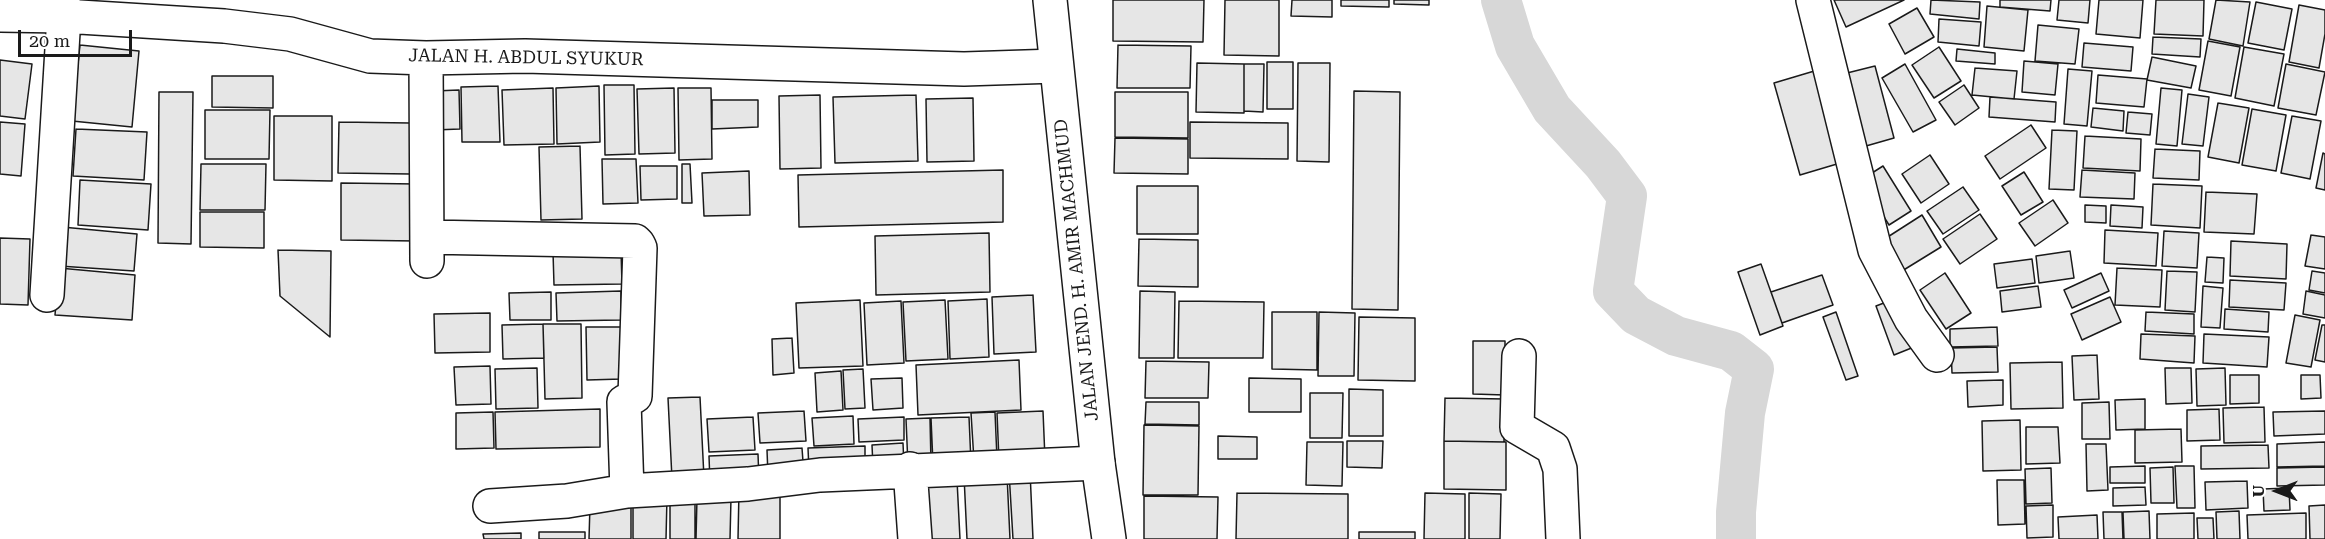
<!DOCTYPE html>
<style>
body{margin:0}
#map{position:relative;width:2325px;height:539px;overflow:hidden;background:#fff;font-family:"Roboto Serif",serif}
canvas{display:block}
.north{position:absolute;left:2247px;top:461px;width:60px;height:60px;-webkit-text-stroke:4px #fff;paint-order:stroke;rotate:270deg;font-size:16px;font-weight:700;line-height:24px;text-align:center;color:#1a1a1a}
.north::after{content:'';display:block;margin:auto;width:21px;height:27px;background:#1a1a1a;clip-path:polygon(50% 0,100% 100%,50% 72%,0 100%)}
.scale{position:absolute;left:18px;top:30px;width:114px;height:27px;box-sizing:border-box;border:3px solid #1a1a1a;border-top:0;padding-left:8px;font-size:18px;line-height:21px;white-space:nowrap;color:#1a1a1a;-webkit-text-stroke:4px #fff;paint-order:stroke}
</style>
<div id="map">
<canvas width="2325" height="539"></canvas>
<div class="north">U</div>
<div class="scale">20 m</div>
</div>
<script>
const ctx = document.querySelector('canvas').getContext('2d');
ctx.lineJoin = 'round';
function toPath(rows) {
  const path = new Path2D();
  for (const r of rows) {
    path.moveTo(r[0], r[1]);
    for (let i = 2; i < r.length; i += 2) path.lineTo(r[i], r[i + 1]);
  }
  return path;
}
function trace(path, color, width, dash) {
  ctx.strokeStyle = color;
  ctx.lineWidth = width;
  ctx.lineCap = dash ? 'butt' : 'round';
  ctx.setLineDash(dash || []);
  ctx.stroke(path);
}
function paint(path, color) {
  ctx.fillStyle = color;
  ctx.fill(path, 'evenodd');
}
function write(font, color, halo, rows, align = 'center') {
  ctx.font = font + ' "Roboto Serif",serif';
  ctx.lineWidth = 4.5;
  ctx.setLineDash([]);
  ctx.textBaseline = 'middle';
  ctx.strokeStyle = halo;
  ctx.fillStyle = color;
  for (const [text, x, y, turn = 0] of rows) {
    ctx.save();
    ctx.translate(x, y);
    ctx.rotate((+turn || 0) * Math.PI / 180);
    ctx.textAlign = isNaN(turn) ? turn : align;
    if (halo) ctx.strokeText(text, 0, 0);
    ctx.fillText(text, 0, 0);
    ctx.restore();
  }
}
const canal = toPath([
 [1501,0,1515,46,1552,109,1603,164,1627,196,1613,291,1636,315,1676,336,1731,351,1754,369,1745,413,1736,512,1736,539]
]);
const building = toPath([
 [1113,0,1204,0,1203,42,1113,41,1113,0],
 [1225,0,1279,0,1279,56,1224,55,1225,0],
 [1292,0,1332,0,1332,17,1291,16,1292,0],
 [1341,0,1389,0,1389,7,1341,6,1341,0],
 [1394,0,1429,0,1429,5,1394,4,1394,0],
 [1834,0,1904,0,1846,27,1834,0],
 [1931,0,1980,2,1979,19,1930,14,1931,0],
 [2000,0,2051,0,2050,11,2000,7,2000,0],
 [2059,0,2090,0,2088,23,2057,20,2059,0],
 [2099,0,2143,0,2140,38,2096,34,2099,0],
 [2156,0,2204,0,2203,36,2154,34,2156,0],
 [2216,0,2250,2,2243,46,2209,39,2216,0],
 [2256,2,2292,9,2284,50,2248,43,2256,2],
 [2299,5,2325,10,2325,34,2319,68,2289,62,2299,5],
 [1987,6,2028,10,2024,51,1984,47,1987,6],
 [1917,8,1934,37,1905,54,1889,24,1917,8],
 [1939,19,1981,22,1979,46,1938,42,1939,19],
 [2038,25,2079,29,2075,64,2035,61,2038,25],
 [2153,37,2201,39,2200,57,2152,54,2153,37],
 [2208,41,2240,47,2231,96,2199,90,2208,41],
 [2084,43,2133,47,2131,71,2082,67,2084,43],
 [80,45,139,51,132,127,72,121,80,45],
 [1118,45,1191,46,1190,88,1117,88,1118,45],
 [1939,47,1961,81,1934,98,1912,65,1939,47],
 [2244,47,2284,54,2274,106,2235,98,2244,47],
 [1957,49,1995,53,1995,64,1956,61,1957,49],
 [2152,57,2196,66,2191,88,2147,80,2152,57],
 [0,60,32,64,25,119,0,116,0,60],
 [2024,61,2058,64,2055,95,2022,92,2024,61],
 [1267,62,1293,62,1293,109,1267,109,1267,62],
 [1197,63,1244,64,1244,113,1196,112,1197,63],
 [1298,63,1330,63,1329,162,1297,161,1298,63],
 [1244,64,1264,64,1263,112,1244,111,1244,64],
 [1905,64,1936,120,1913,132,1882,78,1905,64],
 [2286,64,2325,72,2316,115,2278,108,2286,64],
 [1875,66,1894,138,1859,148,1839,75,1875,66],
 [1975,68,2017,71,2014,99,1972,95,1975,68],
 [1821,69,1847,161,1800,175,1774,83,1821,69],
 [2068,69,2092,71,2087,126,2064,124,2068,69],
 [2098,75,2147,79,2144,107,2096,103,2098,75],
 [212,76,273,76,273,108,212,107,212,76],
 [604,85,634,85,635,154,605,155,604,85],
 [1964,85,1979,108,1955,125,1939,102,1964,85],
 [498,86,500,142,462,142,461,87,498,86],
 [599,86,600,142,557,144,556,88,599,86],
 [553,88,554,144,504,145,502,90,553,88],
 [674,88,675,153,639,154,637,89,674,88],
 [678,88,711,88,712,159,679,160,678,88],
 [2161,88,2182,90,2177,146,2156,144,2161,88],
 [459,90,460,129,434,130,434,91,459,90],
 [1354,91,1400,92,1398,310,1352,309,1354,91],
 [159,92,193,92,191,244,158,243,159,92],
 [1115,92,1188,92,1188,138,1115,137,1115,92],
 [2188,94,2209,97,2203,146,2182,144,2188,94],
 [820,95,821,168,780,169,779,96,820,95],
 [916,95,918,161,835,163,833,97,916,95],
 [1990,97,2056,102,2055,122,1989,117,1990,97],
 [973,98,974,161,927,162,926,99,973,98],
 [712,100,758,100,758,127,712,129,712,100],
 [2218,103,2249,108,2239,163,2208,157,2218,103],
 [2093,108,2124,111,2123,131,2091,127,2093,108],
 [2252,109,2286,115,2276,171,2242,165,2252,109],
 [205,110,270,110,269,159,205,159,205,110],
 [2128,112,2152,114,2150,135,2126,133,2128,112],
 [274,116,332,116,332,181,274,180,274,116],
 [2292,116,2321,121,2310,179,2281,173,2292,116],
 [0,122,25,124,21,176,0,174,0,122],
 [339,122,410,123,410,174,338,173,339,122],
 [1190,122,1288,123,1288,159,1190,158,1190,122],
 [2031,125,2046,148,2000,179,1985,156,2031,125],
 [76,129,147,132,144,180,73,176,76,129],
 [2052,130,2077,131,2074,190,2049,189,2052,130],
 [2085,136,2141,139,2140,171,2083,168,2085,136],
 [1115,138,1188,139,1188,174,1114,173,1115,138],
 [580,146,582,219,541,220,539,147,580,146],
 [2155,149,2200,151,2199,180,2153,178,2155,149],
 [2323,153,2325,154,2325,190,2316,188,2323,153],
 [1930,155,1949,184,1921,203,1902,174,1930,155],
 [602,159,636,159,638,203,603,204,602,159],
 [201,164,266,164,265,210,200,210,201,164],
 [682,164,690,164,692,203,682,203,682,164],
 [640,166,677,166,677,199,641,200,640,166],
 [1883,166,1911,211,1889,225,1861,180,1883,166],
 [1003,170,1003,222,799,227,798,175,1003,170],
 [2082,170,2135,173,2134,199,2080,197,2082,170],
 [749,171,750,215,704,216,702,173,749,171],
 [2024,172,2043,202,2021,215,2002,186,2024,172],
 [80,180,151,184,148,230,78,225,80,180],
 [341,183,417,184,416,241,341,240,341,183],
 [2153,184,2202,186,2200,228,2151,225,2153,184],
 [1137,186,1198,186,1198,234,1137,234,1137,186],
 [1963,187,1979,210,1943,234,1927,211,1963,187],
 [2206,192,2257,194,2254,234,2204,232,2206,192],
 [2053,200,2068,223,2035,246,2019,223,2053,200],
 [2085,205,2106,206,2106,223,2085,222,2085,205],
 [2111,205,2143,207,2142,228,2110,226,2111,205],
 [200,212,264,212,264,248,200,247,200,212],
 [1980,214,1997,239,1960,264,1943,239,1980,214],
 [1922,215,1941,247,1902,271,1883,240,1922,215],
 [62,227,137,234,134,271,59,266,62,227],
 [2105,230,2158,233,2156,266,2104,263,2105,230],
 [2164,231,2199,233,2197,268,2162,266,2164,231],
 [989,233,990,292,876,295,875,236,989,233],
 [2311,235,2325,237,2325,269,2305,266,2311,235],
 [0,238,30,239,28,305,0,304,0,238],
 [1139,239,1198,240,1198,287,1138,286,1139,239],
 [2231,241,2287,244,2286,279,2230,276,2231,241],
 [278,250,331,251,330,337,280,296,278,250],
 [621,251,622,284,554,285,553,252,621,251],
 [2070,251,2074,278,2039,283,2036,256,2070,251],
 [2207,257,2224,258,2223,283,2205,282,2207,257],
 [2032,259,2035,283,1997,288,1994,264,2032,259],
 [1761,264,1783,326,1760,335,1738,272,1761,264],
 [59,268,135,275,132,320,55,315,59,268],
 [2117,268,2162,270,2160,307,2115,305,2117,268],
 [2167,271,2197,272,2195,312,2165,310,2167,271],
 [2312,271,2325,273,2325,293,2309,290,2312,271],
 [1945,273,1971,313,1946,329,1920,290,1945,273],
 [2101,273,2109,291,2072,308,2064,290,2101,273],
 [1822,275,1833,305,1782,323,1771,292,1822,275],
 [2230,280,2286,283,2284,310,2229,307,2230,280],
 [2038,286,2041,307,2002,312,2000,291,2038,286],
 [2203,286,2223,288,2220,328,2201,327,2203,286],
 [621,291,621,320,557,321,556,293,621,291],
 [1140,291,1175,292,1174,358,1139,358,1140,291],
 [2306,291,2325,295,2325,318,2303,314,2306,291],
 [551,292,551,320,510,320,509,293,551,292],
 [1033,295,1036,352,994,354,992,297,1033,295],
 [2110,297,2121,322,2082,340,2071,314,2110,297],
 [1897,298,1914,347,1894,355,1876,306,1897,298],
 [987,299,989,357,950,359,948,301,987,299],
 [860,300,863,366,799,368,796,303,860,300],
 [945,300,948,359,906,361,903,302,945,300],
 [901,301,904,363,867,365,864,303,901,301],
 [1179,301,1264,302,1263,358,1178,358,1179,301],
 [2225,309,2269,312,2268,332,2224,329,2225,309],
 [1272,312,1317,312,1317,370,1272,369,1272,312],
 [1319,312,1355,313,1354,376,1318,376,1319,312],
 [1836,312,1858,376,1846,380,1823,317,1836,312],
 [2146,312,2194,314,2194,334,2145,331,2146,312],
 [490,313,490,352,435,353,434,314,490,313],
 [2295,315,2320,320,2311,367,2286,363,2295,315],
 [1359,317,1415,318,1415,381,1358,380,1359,317],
 [543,324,544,358,503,359,502,325,543,324],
 [543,324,581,324,582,398,545,399,543,324],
 [2322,325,2325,325,2325,362,2315,360,2322,325],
 [586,327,621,327,622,379,587,380,586,327],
 [1997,327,1998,346,1950,347,1950,329,1997,327],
 [2141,334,2195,336,2194,363,2140,359,2141,334],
 [2204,334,2269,337,2267,367,2203,363,2204,334],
 [792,338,794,373,773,375,772,339,792,338],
 [1473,341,1505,341,1505,395,1473,394,1473,341],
 [1997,347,1998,372,1952,373,1951,348,1997,347],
 [2097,355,2099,399,2074,400,2072,356,2097,355],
 [1019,360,1021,410,918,415,916,365,1019,360],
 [1146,361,1209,362,1208,398,1145,398,1146,361],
 [2062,362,2063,408,2011,409,2010,363,2062,362],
 [490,366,491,404,456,405,454,367,490,366],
 [537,368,538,408,496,409,495,369,537,368],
 [2165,368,2191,368,2192,403,2166,404,2165,368],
 [2225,368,2226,405,2197,406,2196,369,2225,368],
 [863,369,865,408,845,409,843,370,863,369],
 [841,371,843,410,817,412,815,373,841,371],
 [2230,375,2259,375,2259,403,2230,404,2230,375],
 [2301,375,2320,375,2321,398,2301,399,2301,375],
 [902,378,903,408,873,410,871,379,902,378],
 [1249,378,1301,379,1301,412,1249,412,1249,378],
 [2003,380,2003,405,1968,407,1967,381,2003,380],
 [1349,389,1383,390,1383,436,1349,436,1349,389],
 [1310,393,1343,393,1342,438,1310,438,1310,393],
 [700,397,704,478,672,479,668,398,700,397],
 [1445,398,1505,399,1504,442,1444,441,1445,398],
 [2145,399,2145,429,2116,430,2115,400,2145,399],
 [1146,402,1199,402,1199,425,1145,424,1146,402],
 [2109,402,2110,439,2082,439,2082,403,2109,402],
 [2264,407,2265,442,2224,443,2223,408,2264,407],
 [600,409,600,447,496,449,495,412,600,409],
 [2219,409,2220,440,2187,441,2187,410,2219,409],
 [804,411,806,441,760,443,758,413,804,411],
 [1043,411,1045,459,999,461,997,413,1043,411],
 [2325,411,2325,434,2274,436,2273,412,2325,411],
 [493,412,494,448,456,449,456,413,493,412],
 [995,412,997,459,974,461,971,413,995,412],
 [853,416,854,444,814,446,812,418,853,416],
 [753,417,755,450,709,452,707,419,753,417],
 [904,417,904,440,859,442,858,419,904,417],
 [969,417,971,463,933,464,931,418,969,417],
 [930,418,931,464,908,466,906,419,930,418],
 [2020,420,2021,470,1983,471,1982,421,2020,420],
 [1144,425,1199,426,1198,495,1143,495,1144,425],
 [2026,427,2058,427,2060,463,2026,464,2026,427],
 [2181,429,2182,462,2135,463,2135,430,2181,429],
 [1218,436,1257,437,1257,459,1218,459,1218,436],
 [1347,441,1383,441,1382,468,1347,467,1347,441],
 [1444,441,1506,442,1506,490,1444,489,1444,441],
 [1307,442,1343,442,1342,486,1306,485,1307,442],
 [2325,442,2325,466,2277,467,2277,444,2325,442],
 [903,443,904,466,873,467,872,445,903,443],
 [2086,444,2106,444,2108,490,2087,491,2086,444],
 [2268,445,2269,468,2201,469,2201,446,2268,445],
 [865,446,865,468,809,471,808,448,865,446],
 [802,448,804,475,768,476,767,450,802,448],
 [758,454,759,480,710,483,709,456,758,454],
 [2145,466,2145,483,2110,483,2110,467,2145,466],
 [2175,466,2194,466,2195,508,2177,508,2175,466],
 [2173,467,2174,503,2151,503,2150,468,2173,467],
 [2325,467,2325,485,2277,486,2277,468,2325,467],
 [2051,468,2052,503,2026,504,2025,469,2051,468],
 [1030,471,1033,539,1013,539,1009,472,1030,471],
 [1007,475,1010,539,967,539,964,476,1007,475],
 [957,480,960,539,919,539,917,482,957,480],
 [1997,480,2024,480,2025,524,1998,525,1997,480],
 [2247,481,2248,508,2206,510,2205,482,2247,481],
 [2145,487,2146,505,2113,506,2113,488,2145,487],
 [2289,488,2290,510,2264,511,2263,489,2289,488],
 [739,490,780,490,780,539,738,539,739,490],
 [1237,493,1348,494,1348,539,1236,539,1237,493],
 [1425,493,1465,494,1465,539,1424,539,1425,493],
 [1469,493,1501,494,1500,539,1469,539,1469,493],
 [1144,496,1218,497,1217,539,1144,539,1144,496],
 [633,497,667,497,666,539,633,539,633,497],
 [670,498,695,498,695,539,670,539,670,498],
 [697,498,731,498,730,539,696,539,697,498],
 [590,505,631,505,631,539,589,539,590,505],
 [2053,505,2053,537,2027,538,2026,506,2053,505],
 [2325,505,2325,539,2310,539,2309,506,2325,505],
 [2149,511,2150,539,2124,539,2123,512,2149,511],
 [2239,511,2240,539,2217,539,2216,512,2239,511],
 [2103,512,2122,512,2123,539,2104,539,2103,512],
 [2194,513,2194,539,2157,539,2157,514,2194,513],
 [2306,513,2306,539,2248,539,2247,515,2306,513],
 [2097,515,2098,539,2059,539,2058,517,2097,515],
 [2197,518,2213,518,2214,539,2198,539,2197,518],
 [539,532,585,532,585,539,539,539,539,532],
 [1359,532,1415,532,1415,539,1359,539,1359,532],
 [521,533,521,539,484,539,483,534,521,533]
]);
const minor = toPath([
 [1813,0,1875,250,1911,319,1937,355],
 [0,15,64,16,224,26,290,34,370,56,426,58,525,56,964,69,1056,66],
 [426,58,427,261],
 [427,237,635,241,638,244,640,248,635,396,624,402,627,491],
 [47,295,64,16,63,0],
 [1519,356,1517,427,1553,448,1560,469,1563,539],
 [910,469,915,539],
 [490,506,567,501,627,491,748,484,820,475,1098,463]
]);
const trunk = toPath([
 [1050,0,1098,463,1109,539]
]);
const streetNames = [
 ["JALAN H. ABDUL SYUKUR",526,58,1],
 ["JALAN JEND. H. AMIR MACHMUD",1077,270,-96]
];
trace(canal, '#d7d7d7', 40);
paint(building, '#e6e6e6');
trace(building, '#1a1a1a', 1.5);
trace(minor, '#1a1a1a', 36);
trace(trunk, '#1a1a1a', 36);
trace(minor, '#fff', 33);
trace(trunk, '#fff', 33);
write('18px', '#1a1a1a', '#fff', streetNames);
</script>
